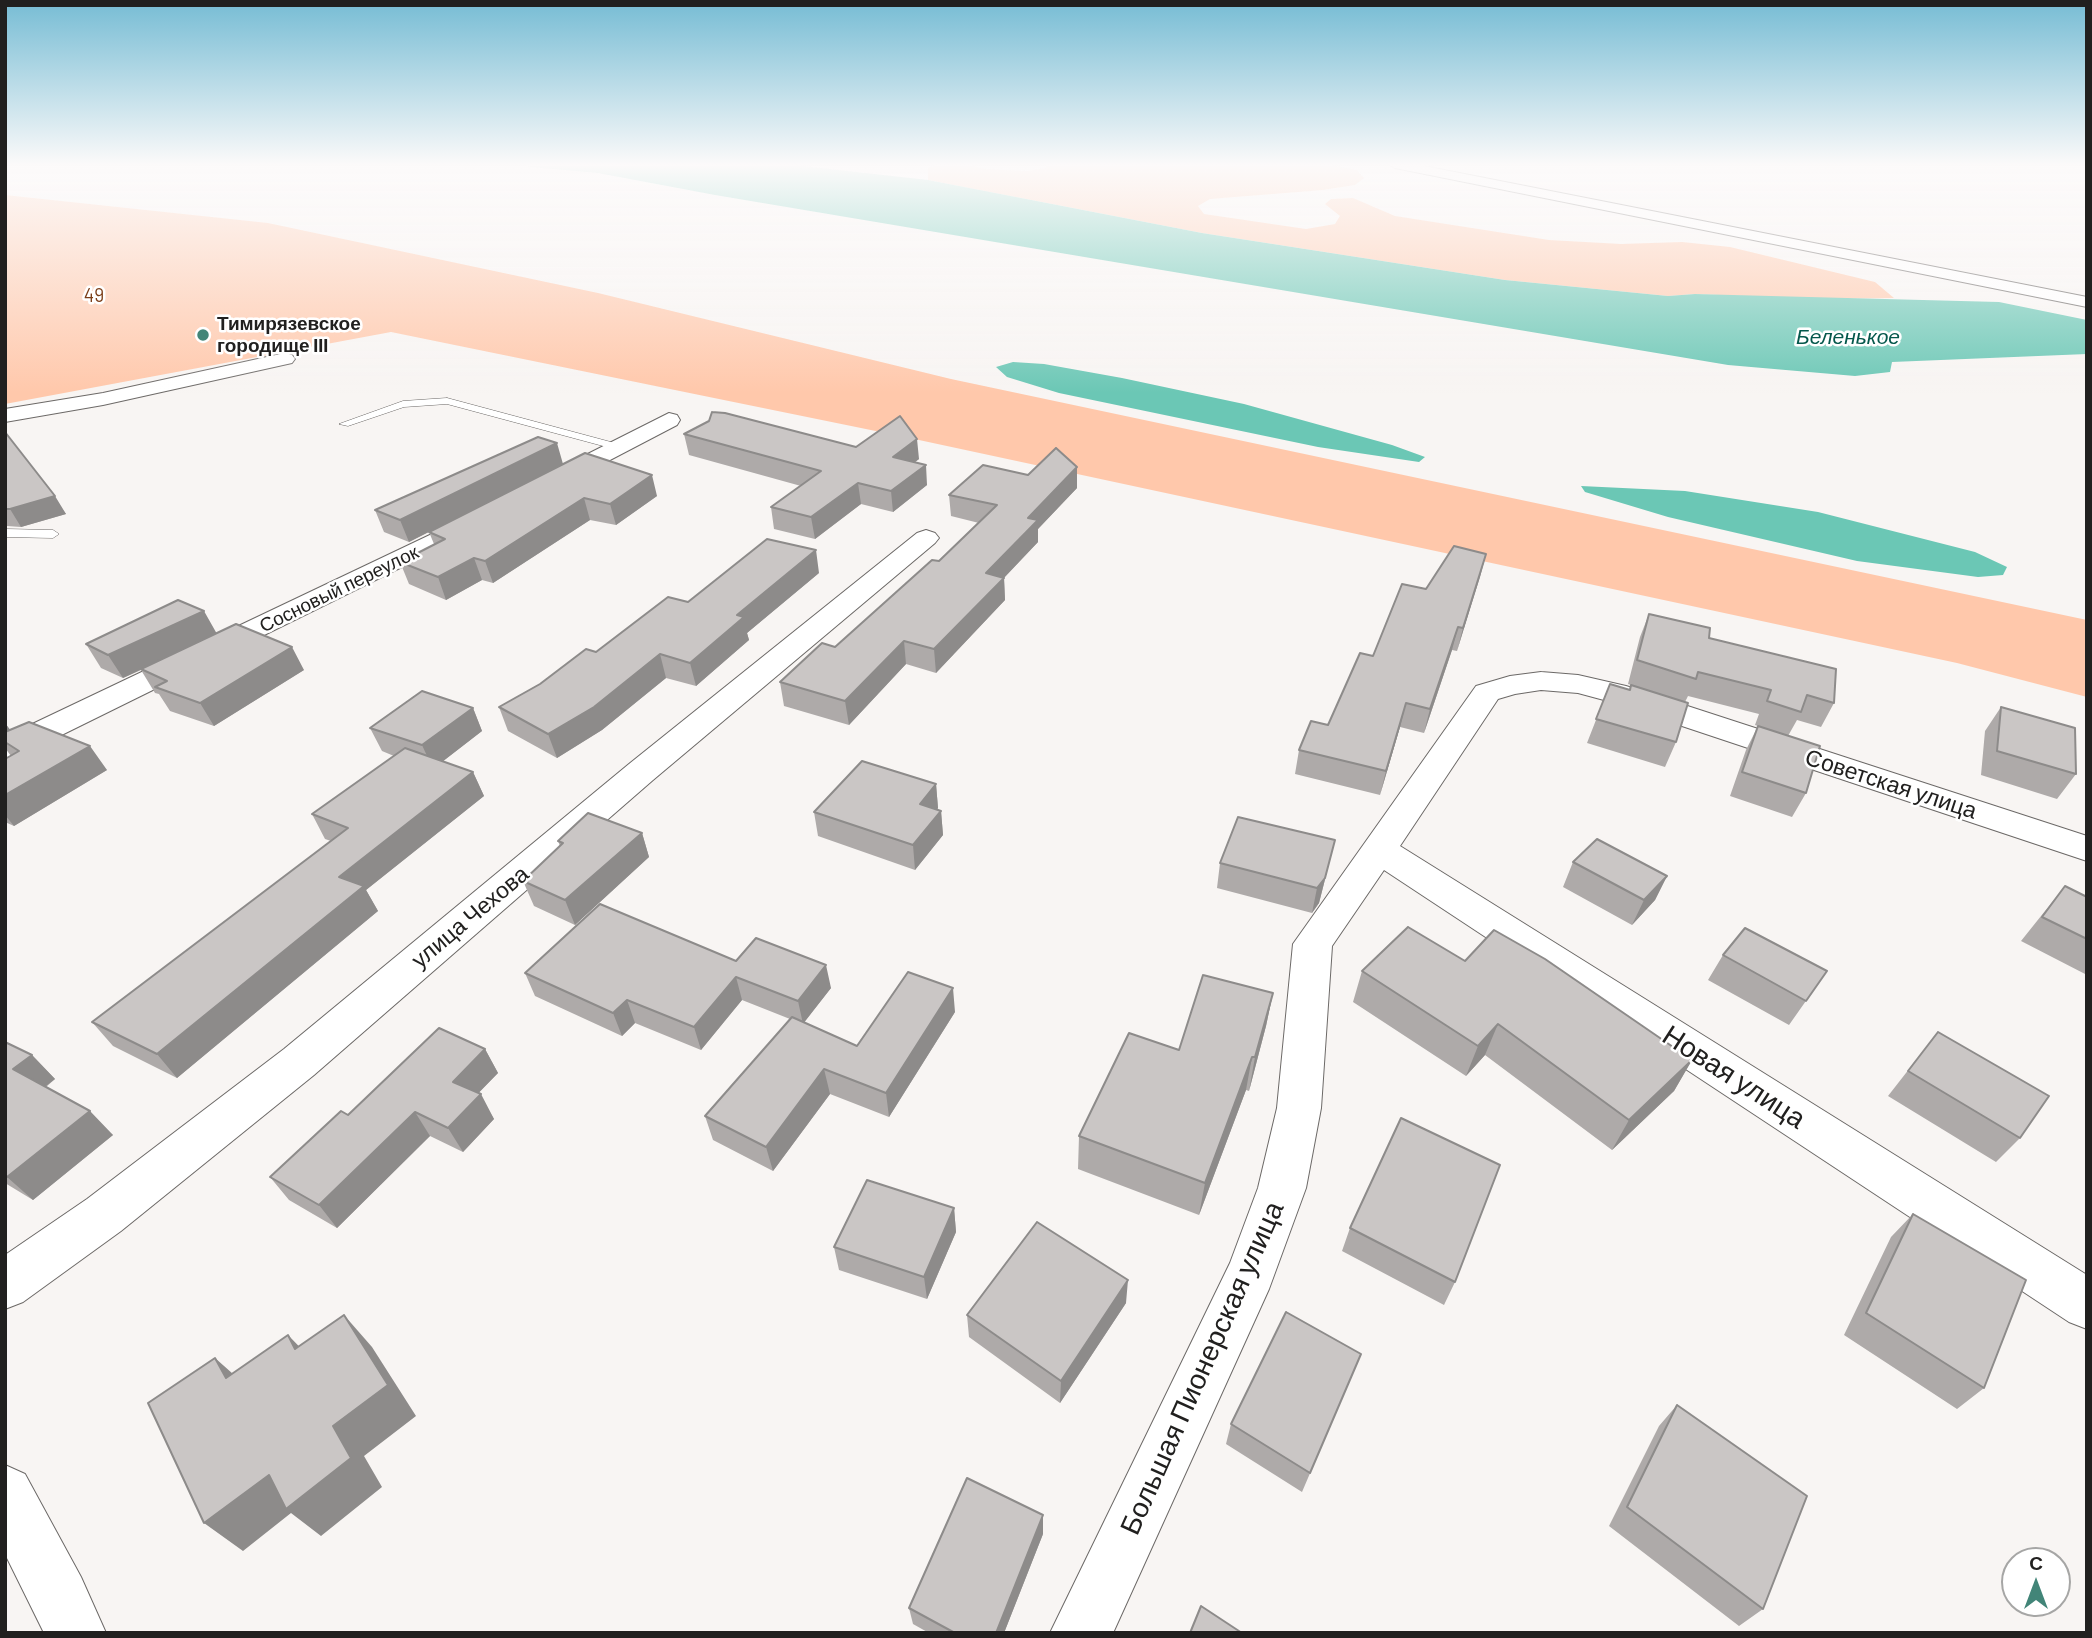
<!DOCTYPE html>
<meta charset="utf-8">
<style>
body{margin:0}
#map{position:relative;width:2092px;height:1638px;overflow:hidden;background:#f8f5f3;font-family:Barlow,sans-serif}
canvas{display:block}
.frame{position:absolute;inset:0;border:7px solid #21201f;pointer-events:none}
.north{position:absolute;left:2001px;top:1547px;width:70px;height:70px;box-sizing:border-box;background:#fff;border:2px solid #a6a6a5;border-radius:50%;rotate:0deg;font-size:19px;font-weight:700;line-height:28px;text-align:center;color:#21201f}
.north::after{content:'';display:block;margin:auto;width:24px;height:32px;background:#428578;clip-path:polygon(50% 0,100% 100%,50% 72%,0 100%)}
</style>
<div id="map">
<canvas width="2092" height="1638"></canvas>
<div class="frame"></div>
<div class="north">С</div>
</div>
<script>
const ctx = document.querySelector('canvas').getContext('2d');
ctx.lineJoin = 'round';
function paint(path, color) {
  ctx.fillStyle = color;
  ctx.fill(path, 'evenodd');
}
function toPath(rows) {
  const path = new Path2D();
  for (const r of rows) {
    path.moveTo(r[0], r[1]);
    for (let i = 2; i < r.length; i += 2) path.lineTo(r[i], r[i + 1]);
  }
  return path;
}
function trace(path, color, width, dash) {
  ctx.strokeStyle = color;
  ctx.lineWidth = width;
  ctx.lineCap = dash ? 'butt' : 'round';
  ctx.setLineDash(dash || []);
  ctx.stroke(path);
}
function write(font, color, halo, rows, align = 'center') {
  ctx.font = font + ' Barlow,sans-serif';
  ctx.lineWidth = 5;
  ctx.setLineDash([]);
  ctx.textBaseline = 'middle';
  ctx.strokeStyle = halo;
  ctx.fillStyle = color;
  for (const [text, x, y, turn = 0] of rows) {
    ctx.save();
    ctx.translate(x, y);
    ctx.rotate((+turn || 0) * Math.PI / 180);
    ctx.textAlign = isNaN(turn) ? turn : align;
    if (halo) ctx.strokeText(text, 0, 0);
    ctx.fillText(text, 0, 0);
    ctx.restore();
  }
}
const green = toPath([
 [939,164,968,164,984,169,1027,171,1046,168,1046,164,1324,164,1357,170,1364,178,1355,185,1323,190,1210,199,1198,206,1204,214,1306,229,1335,224,1340,216,1325,204,1331,199,1353,198,1395,216,1549,240,1621,244,1682,242,1730,247,1875,282,1894,298,1818,299,1695,294,1668,296,1505,280,1202,233,928,180,928,168],
 [5,195,268,223,598,293,951,379,2087,620,2087,697,1957,663,905,437,391,332,5,404]
]);
const water = toPath([
 [521,164,785,164,928,180,1202,233,1505,280,1668,296,1695,294,1999,302,2087,320,2087,354,1892,362,1890,372,1855,376,1728,365,715,195,598,173,531,167],
 [1013,362,1044,364,1122,378,1244,404,1392,445,1425,457,1419,462,1318,447,1059,393,1007,377,996,367],
 [1581,486,1685,491,1818,512,1975,552,2007,567,2003,575,1978,577,1857,561,1668,517,1585,492]
]);
const lane = toPath([
 [447,398,622,445,624,447,618,450,447,404,404,407,348,426,339,424,403,401,447,398],
 [5,529,53,530,59,534,53,538,5,537,5,529]
]);
const street = toPath([
 [1388,164,1414,164,2087,297,2087,307,1395,168,1388,164],
 [285,353,292,355,295,359,292,363,103,405,5,422,5,409,103,393,285,353],
 [669,413,677,415,680,420,677,425,566,483,558,485,550,483,546,478,550,473,669,413],
 [474,514,483,517,487,522,483,527,17,757,5,760,5,737,474,514],
 [926,530,935,533,939,538,935,543,653,780,314,1075,121,1231,23,1302,5,1309,5,1255,87,1199,284,1049,629,764,917,533,926,530],
 [1541,672,1578,675,1626,686,2087,836,2087,861,1604,700,1578,693,1541,690,1515,694,1498,699,1400,846,2087,1275,2087,1329,2069,1322,1384,870,1332,946,1321,1108,1306,1188,1269,1289,1113,1633,1050,1633,1230,1263,1258,1188,1277,1108,1293,944,1476,686,1510,676,1541,672],
 [5,1465,25,1474,81,1577,106,1633,44,1633,5,1554,5,1465]
]);
const wall = toPath([
 [5,432,66,514,21,527,7,526,5,524],
 [684,434,856,447,919,459,915,462,927,485,893,512,861,504,815,539,774,529,771,507,801,486,689,455],
 [585,453,657,496,616,525,590,520,493,583,482,580,446,600,409,584,400,562,434,544,429,532],
 [563,464,409,542,384,532,375,510],
 [1077,488,1038,529,1038,542,1004,578,1005,600,936,673,906,664,849,725,784,706,780,682,835,647,939,561,979,523,951,516,949,495],
 [1486,554,1457,651,1452,650,1424,733,1400,727,1380,795,1295,774,1299,750,1328,725,1373,656,1426,589],
 [819,573,747,633,749,640,696,686,666,678,602,730,557,758,508,731,499,707,596,652,688,602],
 [1649,614,1709,638,1834,703,1821,727,1797,720,1788,736,1806,793,1792,817,1730,796,1746,750,1758,726,1755,725,1759,714,1688,696,1685,702,1676,742,1665,767,1587,743,1610,684,1629,690,1631,685,1675,699,1628,684,1640,637],
 [217,633,304,670,214,726,170,711,159,694,155,693,141,670,123,678,101,668,86,644],
 [2001,707,2076,774,2057,799,1981,775,1985,731],
 [473,708,482,731,443,761,473,772,484,796,366,890,378,911,177,1078,113,1046,92,1022,331,841,325,839,312,814,394,756,382,751,370,728],
 [5,723,10,730,107,770,14,826,5,822,5,759,11,756,5,748],
 [936,784,938,808,937,810,941,811,943,835,915,870,818,836,814,812],
 [642,833,649,857,575,925,534,906,523,881,560,846,558,841],
 [1335,840,1319,903,1312,913,1217,888,1220,863],
 [1573,862,1667,876,1655,900,1632,925,1563,887],
 [2065,886,2087,897,2087,975,2021,941],
 [1723,955,1827,971,1789,1025,1708,980],
 [736,961,831,988,804,1022,857,1046,955,1012,889,1117,830,1094,773,1171,713,1140,705,1116,790,1019,742,1000,701,1050,635,1023,622,1036,535,996,525,973],
 [1465,961,1692,1060,1674,1091,1612,1150,1485,1055,1466,1076,1353,1002,1362,971],
 [1273,993,1266,1026,1249,1091,1246,1090,1199,1215,1078,1169,1079,1136,1179,1050],
 [1938,1032,2020,1138,1996,1162,1888,1096],
 [5,1042,32,1055,55,1079,46,1087,113,1135,33,1200,5,1183],
 [485,1049,498,1073,478,1093,494,1119,463,1152,430,1136,337,1228,289,1200,270,1177,348,1115],
 [954,1208,956,1232,927,1299,839,1270,834,1247],
 [1913,1214,1984,1388,1957,1409,1844,1335,1891,1237],
 [1350,1228,1455,1282,1444,1305,1342,1251],
 [1126,1303,1060,1403,969,1337,967,1315],
 [1352,1375,1302,1492,1226,1444,1231,1424],
 [1677,1405,1763,1609,1739,1626,1609,1526,1659,1426],
 [1043,1534,1004,1633,929,1633,913,1624,909,1608]
]);
const shadedWall = toPath([
 [917,439,919,459,895,477,893,457],
 [557,443,563,464,409,542,400,520],
 [926,465,927,485,893,512,891,491],
 [1077,467,1077,488,1038,529,1038,542,999,583,1004,578,1005,600,936,673,934,649,986,573,1028,518],
 [652,475,657,496,616,525,610,504],
 [858,483,861,504,815,539,811,517],
 [55,496,66,514,21,527,10,509],
 [584,498,590,520,493,583,485,561],
 [816,550,819,573,747,633,749,640,696,686,690,663,737,615],
 [1486,554,1480,577,1457,651,1463,628],
 [474,558,482,580,446,600,438,577],
 [204,611,217,634,123,678,108,655],
 [1458,627,1452,650,1424,733,1430,709],
 [904,641,906,664,849,725,845,701],
 [292,647,304,670,214,726,200,703],
 [660,654,666,678,602,730,557,758,548,734],
 [1406,703,1400,727,1380,795,1386,771],
 [473,708,482,731,433,769,422,745],
 [5,723,11,731,5,735],
 [90,746,107,770,14,826,5,815,5,795],
 [473,772,484,796,366,890,378,911,177,1078,157,1054,339,877],
 [936,784,938,808,922,829,920,804],
 [941,811,943,835,915,870,913,845],
 [642,833,649,857,575,925,565,900],
 [1335,840,1319,903,1312,913,1317,888],
 [1667,876,1655,900,1632,925,1644,900],
 [826,965,831,988,803,1024,798,1001],
 [736,977,742,1000,701,1050,694,1027],
 [953,988,955,1012,889,1117,886,1093],
 [1273,993,1266,1026,1249,1091,1255,1057],
 [627,1000,635,1023,622,1036,613,1013],
 [1498,1024,1485,1055,1466,1076,1478,1046],
 [485,1049,498,1073,466,1106,453,1082],
 [32,1055,55,1079,37,1093,13,1069],
 [1252,1057,1246,1090,1199,1215,1205,1183],
 [1692,1060,1674,1091,1612,1150,1629,1120],
 [824,1069,830,1094,773,1171,766,1147],
 [481,1094,494,1119,463,1152,448,1128],
 [90,1111,113,1135,33,1200,7,1177],
 [415,1112,430,1136,337,1228,319,1205],
 [954,1208,956,1232,927,1299,924,1277],
 [1128,1280,1126,1303,1060,1403,1061,1381],
 [344,1315,372,1347,416,1416,364,1456,382,1487,321,1536,291,1513,243,1551,204,1523],
 [288,1335,319,1367,295,1349],
 [215,1358,250,1389,226,1378],
 [1043,1515,1043,1534,1004,1633,996,1633]
]);
const building = toPath([
 [712,412,725,413,856,447,900,416,917,439,893,457,926,465,891,491,858,483,811,517,771,507,821,471,684,434,709,421,712,412],
 [5,432,55,496,10,509,5,509,5,432],
 [538,437,557,443,400,520,375,510,538,437],
 [1056,448,1077,467,1028,518,1038,520,986,573,1004,578,934,649,904,641,845,701,780,682,822,643,835,647,932,560,939,561,997,505,949,495,983,465,1028,475,1056,448],
 [585,453,652,475,610,504,584,498,485,561,474,558,438,577,400,562,445,539,429,532,585,453],
 [767,539,816,550,737,615,744,617,690,663,660,654,594,707,548,734,499,707,540,684,586,649,596,652,668,597,688,602,767,539],
 [1454,546,1486,554,1463,628,1458,627,1430,709,1406,703,1386,771,1299,750,1311,721,1328,725,1360,653,1373,656,1402,584,1426,589,1454,546],
 [178,600,204,611,108,655,86,644,178,600],
 [1649,614,1710,628,1709,638,1836,669,1834,703,1807,695,1801,712,1767,701,1771,690,1698,672,1696,679,1637,660,1649,614],
 [236,624,292,647,200,703,155,687,167,681,141,669,236,624],
 [1610,684,1630,690,1631,685,1688,703,1676,742,1596,719,1610,684],
 [422,691,473,708,422,745,370,728,422,691],
 [2001,707,2075,728,2076,774,1997,751,2001,707],
 [29,722,90,746,5,795,5,759,19,751,5,742,5,732,29,722],
 [1758,726,1820,746,1806,793,1742,772,1758,726],
 [405,748,473,772,339,877,364,886,157,1054,92,1022,348,828,312,814,405,748],
 [862,761,936,784,920,804,941,811,913,845,814,812,862,761],
 [588,813,642,833,565,900,523,881,563,843,558,841,588,813],
 [1238,817,1335,840,1325,878,1317,888,1220,863,1238,817],
 [1597,839,1667,876,1644,900,1573,862,1597,839],
 [2065,886,2087,897,2087,939,2042,917,2065,886],
 [600,904,736,961,756,938,826,965,798,1001,736,977,694,1027,627,1000,613,1013,525,973,600,904],
 [1408,927,1465,961,1494,930,1545,959,1692,1060,1629,1120,1498,1024,1478,1046,1362,971,1408,927],
 [1745,928,1827,971,1806,1001,1723,955,1745,928],
 [908,972,953,988,886,1093,824,1069,766,1147,705,1116,792,1017,857,1046,908,972],
 [1203,975,1273,993,1255,1057,1252,1057,1205,1183,1079,1136,1129,1033,1179,1050,1203,975],
 [439,1028,485,1049,453,1082,481,1094,448,1128,415,1112,319,1205,270,1177,341,1111,348,1115,439,1028],
 [1938,1032,2049,1096,2020,1138,1908,1071,1938,1032],
 [5,1042,32,1055,13,1069,90,1111,7,1177,5,1176,5,1042],
 [1401,1118,1500,1165,1455,1282,1350,1228,1401,1118],
 [867,1180,954,1208,924,1277,834,1247,867,1180],
 [1913,1214,2026,1280,1984,1388,1866,1313,1913,1214],
 [1037,1222,1128,1280,1061,1381,967,1315,1037,1222],
 [1286,1312,1361,1354,1310,1473,1231,1424,1286,1312],
 [344,1315,388,1385,333,1426,351,1458,286,1509,269,1475,204,1523,148,1403,215,1358,226,1378,288,1335,295,1349,344,1315],
 [1677,1405,1807,1496,1763,1609,1627,1507,1677,1405],
 [967,1478,1043,1515,996,1633,955,1633,909,1608,967,1478],
 [1201,1606,1242,1633,1190,1633,1201,1606]
]);
const markers = [
 [203,335,7,"#428578"]
];
const farParknames = [
 ["49",94,296]
];
const farPoinames = [
 ["Тимирязевское",217,324],
 ["городище III",217,346]
];
const farStreetnames = [
 ["Сосновый переулок",339,589,-26]
];
const farWaternames = [
 ["Беленькое",1848,337]
];
const streetNames = [
 ["Советская улица",1891,784,18],
 ["улица Чехова",470,917,-40]
];
const nearStreetnames = [
 ["Новая улица",1734,1077,33],
 ["Большая Пионерская улица",1202,1368,-66]
];
paint(green, '#ffc8ab');
paint(water, '#6bc7b5');
trace(lane, '#6c6967', 1);
trace(street, '#6c6967', 2);
paint(lane, '#fff');
paint(street, '#fff');
paint(wall, '#aeaaa9');
paint(shadedWall, '#8d8b8a');
paint(building, '#cac6c5');
trace(building, '#8d8b8a', 2);
const sky = ctx.createLinearGradient(0, 0, 0, 393);
sky.addColorStop(0, '#76bcd4');
sky.addColorStop(0.42, '#fcfafa');
sky.addColorStop(1, '#fcfafa00');
ctx.fillStyle = sky;
ctx.fillRect(0, 0, 2092, 393);
for (const [x, y, r, color] of markers) {
  const dot = new Path2D();
  dot.arc(x, y, r, 0, 2 * Math.PI);
  ctx.fillStyle = color;
  ctx.fill(dot);
  trace(dot, '#fff', 2.5);
}
write('19px', '#7b3e18', '#fff', farParknames);
write('bold 19px', '#21201f', '#fff', farPoinames, 'left');
write('19px', '#21201f', '#fff', farStreetnames);
write('italic 21px', '#05584c', '#fff', farWaternames);
write('23px', '#21201f', '#fff', streetNames);
write('28px', '#21201f', '#fff', nearStreetnames);
</script>
